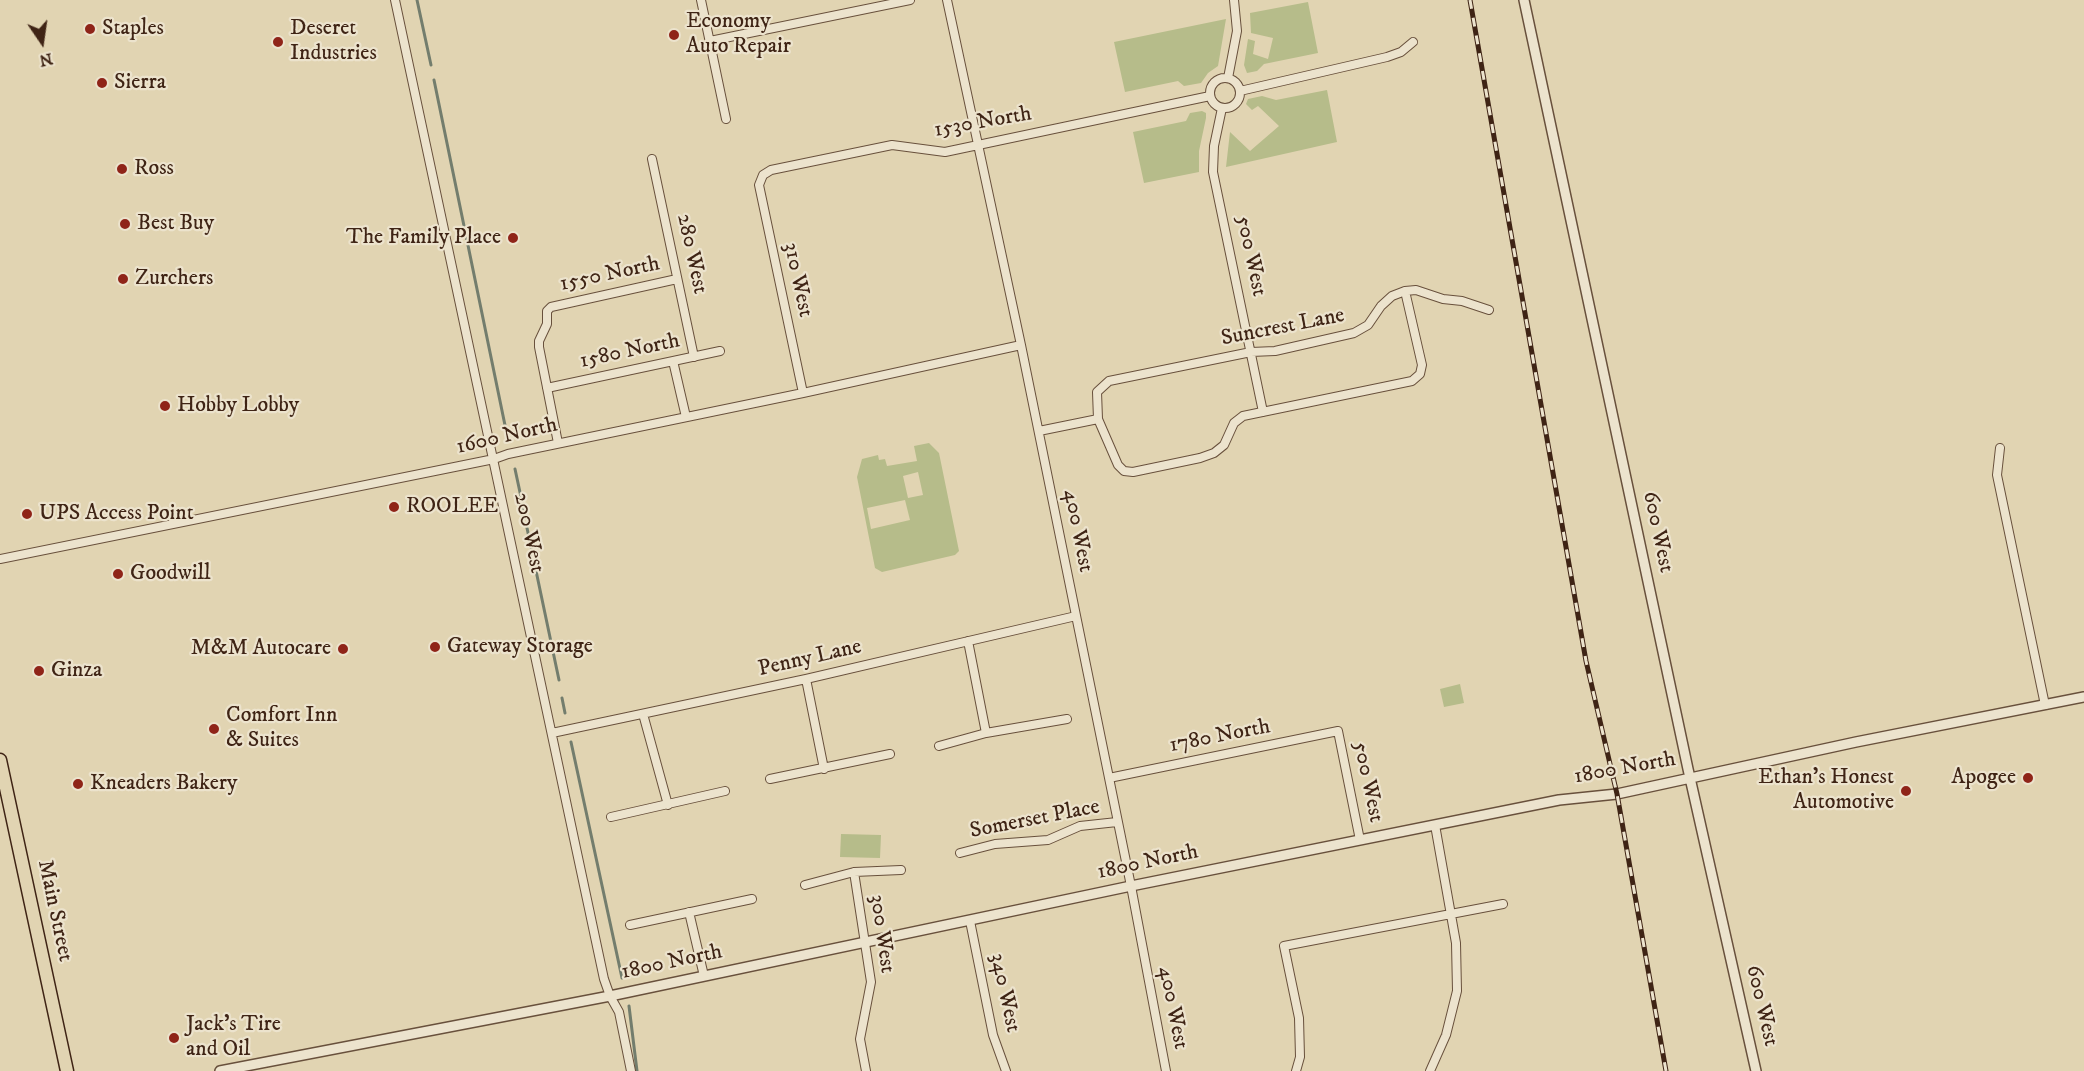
<!DOCTYPE html>
<style>
body{margin:0}
#map{position:relative;width:2084px;height:1071px;overflow:hidden;background:#e1d4b2;font-family:"IM FELL DW Pica",serif}
canvas{display:block}
.north{position:absolute;left:12px;top:12px;width:60px;height:60px;-webkit-text-stroke:4px #ece3cd;paint-order:stroke;rotate:167deg;font-size:16px;font-weight:700;line-height:24px;text-align:center;color:#3f2415}
.north::after{content:'';display:block;margin:auto;width:21px;height:27px;background:#3f2415;clip-path:polygon(50% 0,100% 100%,50% 72%,0 100%)}
</style>
<div id="map">
<canvas width="2084" height="1071"></canvas>
<div class="north">N</div>
</div>
<script>
const ctx = document.querySelector('canvas').getContext('2d');
ctx.lineJoin = 'round';
function paint(path, color) {
  ctx.fillStyle = color;
  ctx.fill(path, 'evenodd');
}
function toPath(rows) {
  const path = new Path2D();
  for (const r of rows) {
    if (r.length === 3) {
      path.moveTo(r[0] + r[2], r[1]);
      path.arc(r[0], r[1], r[2], 0, 2 * Math.PI);
      continue;
    }
    path.moveTo(r[0], r[1]);
    for (let i = 2; i < r.length; i += 2) path.lineTo(r[i], r[i + 1]);
  }
  return path;
}
function trace(path, color, width, dash) {
  ctx.strokeStyle = color;
  ctx.lineWidth = width;
  ctx.lineCap = dash ? 'butt' : 'round';
  ctx.setLineDash(dash || []);
  ctx.stroke(path);
}
function write(font, color, halo, rows, align = 'center') {
  ctx.font = font + ' "IM FELL DW Pica",serif';
  ctx.lineWidth = 4.5;
  ctx.setLineDash([]);
  ctx.textBaseline = 'middle';
  ctx.strokeStyle = halo;
  ctx.fillStyle = color;
  for (const [text, x, y, turn = 0] of rows) {
    ctx.save();
    ctx.translate(x, y);
    ctx.rotate((+turn || 0) * Math.PI / 180);
    ctx.textAlign = isNaN(turn) ? turn : align;
    if (halo) ctx.strokeText(text, 0, 0);
    ctx.fillText(text, 0, 0);
    ctx.restore();
  }
}
const green = toPath([
 [1308,2,1318,53,1264,64,1257,71,1247,73,1244,65,1248,39,1255,41,1253,54,1268,59,1273,38,1251,33,1250,13],
 [1226,19,1218,66,1208,73,1201,83,1184,86,1178,81,1125,92,1114,42],
 [1327,90,1337,142,1226,167,1230,132,1250,151,1279,126,1258,106,1252,110,1246,104,1248,99,1262,96,1276,100],
 [1202,111,1206,113,1206,118,1199,151,1199,172,1144,183,1133,132,1186,121,1190,113],
 [929,443,939,453,959,551,955,555,882,572,875,568,857,477,862,459,878,455,879,460,885,459,887,466,917,461,914,446],
 [918,472,923,495,908,498,903,476],
 [905,500,910,520,871,529,867,508],
 [1460,684,1464,703,1444,707,1440,689],
 [841,834,881,835,880,858,840,857]
]);
const stream = toPath([
 [417,0,431,65],
 [434,80,507,435],
 [515,469,524,511],
 [527,528,559,680],
 [562,698,565,713],
 [571,742,622,978],
 [629,1006,637,1071]
]);
const minor = toPath([
 [395,0,604,979,610,996,619,1012,631,1071],
 [701,0,726,119],
 [947,0,1021,345,1131,886,1166,1071],
 [710,41,910,0],
 [1225,93,15],
 [1228,78,1237,31,1234,0],
 [1240,91,1387,57,1401,52,1413,42],
 [1222,108,1214,146,1213,172,1263,412],
 [652,159,694,357],
 [1405,291,1422,365,1420,374,1412,381,1243,416,1234,423,1224,445,1214,453,1200,458,1133,472,1124,471,1118,465,1098,419,1097,392,1109,381,1251,352,1275,351,1354,333,1368,325,1381,306,1392,296,1405,291,1416,290,1443,299,1462,301,1489,310],
 [673,361,686,417],
 [547,388,720,351],
 [803,393,759,185,763,175,771,170,892,145,945,152,1210,96],
 [1039,431,1098,419],
 [558,443,539,347,539,341,547,324,547,311,551,307,677,279],
 [2000,448,1997,475,2045,705],
 [0,559,494,459,508,454,803,393,1021,345],
 [968,641,986,733],
 [806,679,824,769],
 [643,714,668,805],
 [552,733,806,679,1076,616],
 [939,746,986,733,1067,719],
 [1109,778,1338,731,1360,840],
 [770,779,890,754],
 [611,817,725,791],
 [960,853,995,844,1048,840,1080,826,1117,822],
 [854,872,871,982,860,1039,866,1071],
 [805,885,854,872,901,870],
 [689,912,704,976],
 [970,921,993,1035,1006,1071],
 [630,925,752,899],
 [1296,1071,1300,1057,1299,1018,1284,946,1503,904],
 [1430,1071,1446,1035,1457,991,1456,943,1435,825]
]);
const tertiary = toPath([
 [1524,0,1688,769,1756,1071],
 [220,1071,610,996,1131,886,1559,800,1617,794,1856,742,2084,697]
]);
const primary = toPath([
 [0,760,67,1071]
]);
const rail = toPath([
 [1470,0,1586,661,1617,794,1666,1071]
]);
const markers = [
 [90,29,6,"#8f2418"],
 [674,35,6,"#8f2418"],
 [278,42,6,"#8f2418"],
 [102,83,6,"#8f2418"],
 [122,169,6,"#8f2418"],
 [125,224,6,"#8f2418"],
 [513,238,6,"#8f2418"],
 [123,279,6,"#8f2418"],
 [165,406,6,"#8f2418"],
 [394,507,6,"#8f2418"],
 [27,514,6,"#8f2418"],
 [118,574,6,"#8f2418"],
 [435,647,6,"#8f2418"],
 [343,649,6,"#8f2418"],
 [39,671,6,"#8f2418"],
 [214,729,6,"#8f2418"],
 [2028,778,6,"#8f2418"],
 [78,784,6,"#8f2418"],
 [1906,791,6,"#8f2418"],
 [174,1038,6,"#8f2418"]
];
const poiNames = [
 ["Economy",686,22],
 ["Auto Repair",686,47],
 ["Staples",102,29],
 ["Deseret",290,29],
 ["Industries",290,54],
 ["Sierra",114,83],
 ["Ross",134,169],
 ["Best Buy",137,224],
 ["The Family Place",501,238,"right"],
 ["Zurchers",135,279],
 ["Hobby Lobby",177,406],
 ["ROOLEE",406,507],
 ["UPS Access Point",39,514],
 ["Goodwill",130,574],
 ["Gateway Storage",447,647],
 ["M&M Autocare",331,649,"right"],
 ["Ginza",51,671],
 ["Comfort Inn",226,716],
 ["& Suites",226,741],
 ["Ethan's Honest",1894,778,"right"],
 ["Automotive",1894,803,"right"],
 ["Apogee",2016,778,"right"],
 ["Kneaders Bakery",90,784],
 ["Jack's Tire",186,1025],
 ["and Oil",186,1050]
];
const streetNames = [
 ["1530 North",983,123,-10],
 ["280 West",691,254,78],
 ["500 West",1250,256,78],
 ["1550 North",610,275,-12],
 ["310 West",797,280,78],
 ["Suncrest Lane",1283,328,-11],
 ["1580 North",630,352,-12],
 ["1600 North",507,437,-13],
 ["400 West",1077,531,79],
 ["600 West",1657,532,78],
 ["200 West",528,533,78],
 ["Penny Lane",810,659,-13],
 ["1780 North",1220,737,-11],
 ["1800 North",1625,769,-10],
 ["500 West",1367,782,78],
 ["Somerset Place",1035,820,-11],
 ["1800 North",1148,863,-12],
 ["Main Street",54,911,78],
 ["300 West",881,934,82],
 ["1800 North",672,963,-12],
 ["340 West",1004,993,78],
 ["600 West",1761,1006,77],
 ["400 West",1172,1008,79]
];
paint(green, '#b6bc8a');
trace(stream, '#737d6d', 3);
trace(minor, '#68503c', 10);
trace(tertiary, '#68503c', 12);
trace(primary, '#3f2415', 15);
trace(minor, '#ece3cd', 8);
trace(tertiary, '#ece3cd', 9);
trace(primary, '#e1d4b2', 12);
trace(rail, '#3f2415', 5);
trace(rail, '#ece3cd', 3, [9]);
for (const [x, y, r, color] of markers) {
  const dot = new Path2D();
  dot.arc(x, y, r, 0, 2 * Math.PI);
  ctx.fillStyle = color;
  ctx.fill(dot);
  trace(dot, '#ece3cd', 2);
}
write('22px', '#3f2415', '#ece3cd', poiNames, 'left');
write('22px', '#3f2415', '#ece3cd', streetNames);
</script>
